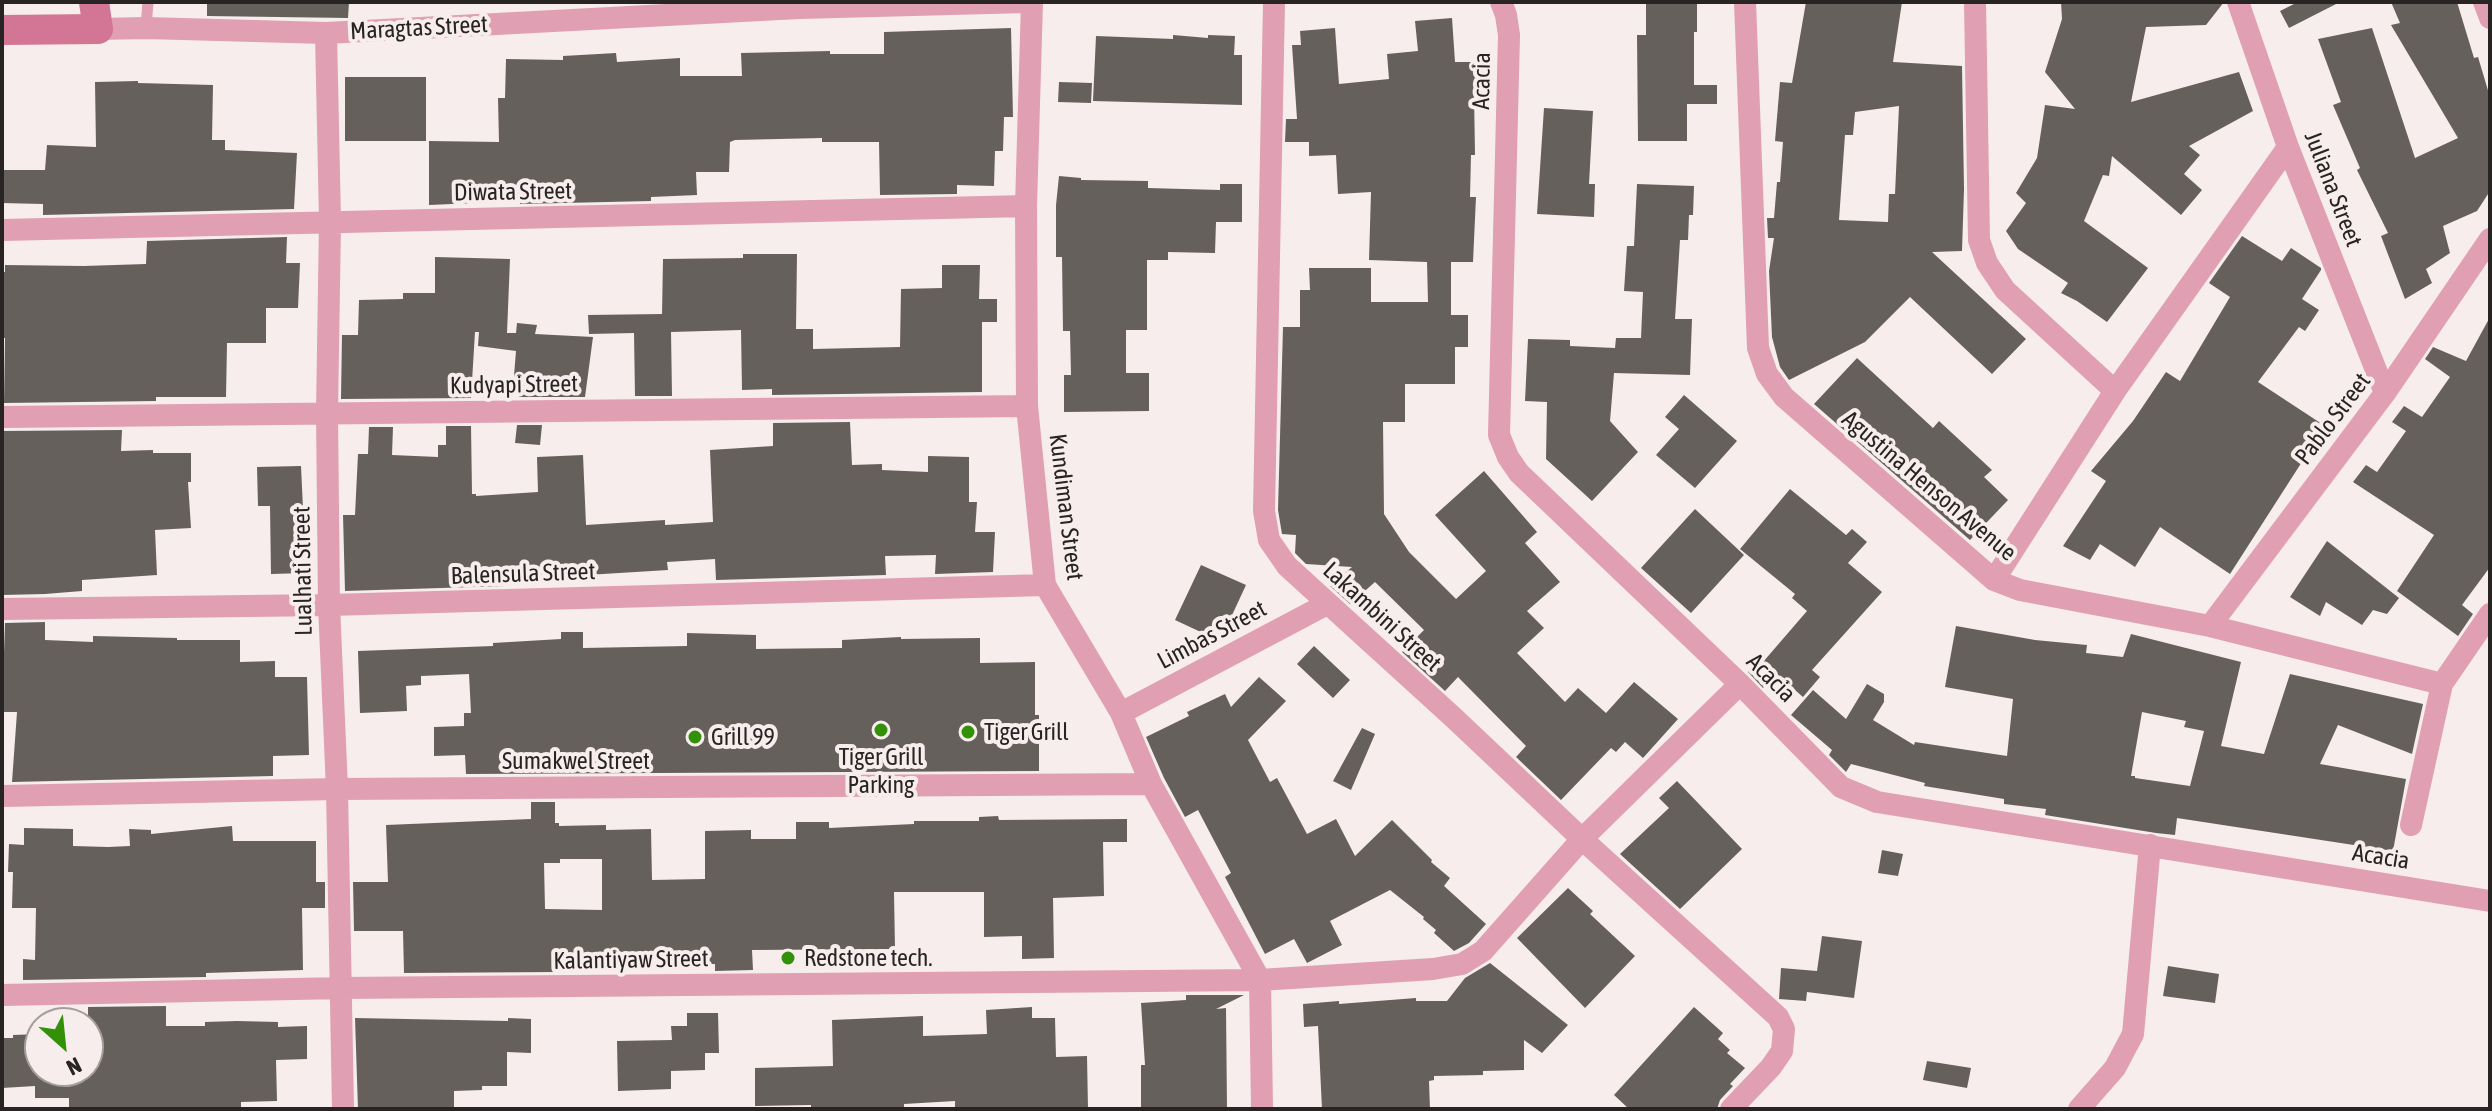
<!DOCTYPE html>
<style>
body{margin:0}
#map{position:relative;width:2492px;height:1111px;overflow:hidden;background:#f6edec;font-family:"Asap Condensed",sans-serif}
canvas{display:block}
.frame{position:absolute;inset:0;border:4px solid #272423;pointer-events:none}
.north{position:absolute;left:24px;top:1007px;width:80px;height:80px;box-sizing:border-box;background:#f6edec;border:2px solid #a39d9c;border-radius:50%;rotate:153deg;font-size:22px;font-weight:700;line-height:32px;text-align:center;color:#272423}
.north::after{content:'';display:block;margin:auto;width:28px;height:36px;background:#339107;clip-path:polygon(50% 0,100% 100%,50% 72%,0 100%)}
</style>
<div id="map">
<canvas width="2492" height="1111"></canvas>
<div class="frame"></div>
<div class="north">N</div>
</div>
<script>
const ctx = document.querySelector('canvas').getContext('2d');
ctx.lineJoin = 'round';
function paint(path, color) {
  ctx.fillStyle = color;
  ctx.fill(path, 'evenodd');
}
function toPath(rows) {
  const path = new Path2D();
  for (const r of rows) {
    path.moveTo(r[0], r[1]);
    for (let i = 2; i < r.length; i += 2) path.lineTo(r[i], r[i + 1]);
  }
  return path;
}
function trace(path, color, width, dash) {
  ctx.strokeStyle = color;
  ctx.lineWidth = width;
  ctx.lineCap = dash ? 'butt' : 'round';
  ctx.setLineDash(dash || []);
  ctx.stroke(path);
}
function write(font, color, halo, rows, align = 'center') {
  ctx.font = font + ' "Asap Condensed",sans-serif';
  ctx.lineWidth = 8;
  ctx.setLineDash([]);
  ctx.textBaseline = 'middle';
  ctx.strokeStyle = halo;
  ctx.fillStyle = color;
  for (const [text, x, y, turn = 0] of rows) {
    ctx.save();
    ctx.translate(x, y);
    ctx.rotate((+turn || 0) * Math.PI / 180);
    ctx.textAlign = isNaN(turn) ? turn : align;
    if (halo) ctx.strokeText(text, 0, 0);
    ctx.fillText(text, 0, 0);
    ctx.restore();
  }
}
const building = toPath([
 [207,2,349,2,348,18,207,16],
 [1646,2,1697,2,1697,32,1694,32,1694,85,1717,85,1717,104,1687,104,1687,141,1638,141,1637,35,1646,35],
 [1806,2,1902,2,1893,62,1962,66,1964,189,1962,251,1932,252,2026,339,1992,374,1910,297,1865,342,1789,380,1780,367,1772,337,1769,271,1774,238,1768,238,1767,218,1774,218,1777,182,1780,182,1783,142,1775,141,1780,82,1792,83],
 [1899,106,1895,194,1889,194,1888,222,1839,220,1845,135,1853,135,1855,112],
 [2061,2,2224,2,2206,25,2146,27,2131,102,2239,72,2253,111,2189,146,2200,155,2184,174,2202,190,2181,215,2112,156,2109,176,2103,175,2084,221,2148,268,2107,322,2077,301,2061,293,2068,283,2018,249,2006,231,2026,203,2016,193,2037,158,2045,105,2075,109,2045,72,2062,19],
 [2298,2,2340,2,2289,28,2280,11],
 [2391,2,2457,2,2474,58,2478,57,2490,97,2490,191,2477,211,2443,226,2450,253,2426,269,2432,283,2405,299,2381,236,2388,233,2357,170,2360,168,2333,105,2341,102,2318,39,2372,28,2415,158,2458,138,2391,25,2400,23],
 [1452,18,1455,62,1481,62,1481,92,1474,92,1475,155,1471,155,1470,197,1476,197,1473,262,1451,262,1451,315,1468,315,1468,347,1455,347,1455,384,1405,384,1405,422,1383,422,1384,514,1409,552,1456,599,1486,571,1435,515,1484,471,1537,532,1525,543,1560,582,1527,611,1544,628,1517,653,1565,702,1578,688,1606,713,1634,682,1678,719,1643,758,1625,742,1616,752,1611,748,1561,800,1516,757,1526,746,1458,677,1445,691,1402,652,1424,630,1375,582,1350,604,1330,586,1352,567,1306,564,1295,553,1296,535,1282,534,1278,510,1283,327,1300,327,1300,290,1310,290,1309,268,1371,268,1371,302,1428,302,1427,262,1369,260,1371,192,1338,194,1336,155,1309,156,1309,142,1285,142,1286,119,1297,119,1292,45,1301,45,1300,31,1335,28,1339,84,1389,79,1387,54,1418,51,1415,21],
 [1011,28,1013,117,1004,117,1003,151,995,151,994,186,957,185,957,194,880,195,879,142,822,142,822,138,735,140,730,142,729,172,696,172,697,195,651,197,651,201,520,204,520,201,429,205,429,141,499,142,498,98,505,98,506,59,563,60,563,56,616,53,617,62,680,58,680,76,742,76,741,53,830,51,830,54,884,54,884,32],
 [1173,35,1208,38,1208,35,1235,36,1234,55,1242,55,1242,105,1093,101,1096,36,1173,39],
 [345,77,426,77,426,141,345,141],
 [138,81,138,83,213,85,212,140,225,140,225,150,297,153,294,209,43,215,43,204,2,203,2,170,45,170,47,145,96,147,95,82],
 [1059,82,1092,83,1091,103,1058,102],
 [1544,108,1593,111,1589,184,1595,184,1594,217,1537,214],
 [1059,176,1081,178,1081,180,1148,181,1148,188,1220,190,1220,184,1242,184,1242,222,1216,222,1215,253,1168,252,1168,260,1147,260,1147,330,1126,330,1126,373,1149,373,1149,411,1064,412,1064,375,1071,375,1070,331,1063,331,1062,257,1056,257,1056,205],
 [1637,184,1694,186,1693,215,1689,215,1688,240,1680,240,1675,319,1692,319,1690,375,1614,373,1610,421,1638,452,1592,501,1546,459,1547,402,1525,401,1528,339,1570,340,1570,346,1615,348,1616,338,1641,338,1643,292,1624,291,1627,246,1634,246],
 [2242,236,2282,261,2291,248,2321,268,2321,270,2302,299,2319,310,2305,331,2299,327,2258,382,2325,426,2230,574,2160,527,2135,567,2100,544,2090,560,2063,546,2106,481,2091,471,2133,421,2166,372,2180,381,2230,297,2209,283],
 [287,237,286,263,300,263,298,308,266,308,266,343,227,343,226,397,156,397,156,401,4,403,5,338,3,338,4,296,2,296,2,272,5,272,5,265,84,266,146,264,147,241],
 [743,254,797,254,796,329,813,329,813,349,900,347,901,289,942,288,942,265,980,265,979,299,997,299,997,322,982,322,982,392,772,395,772,389,742,390,741,330,671,332,672,396,635,396,634,333,589,334,588,315,662,314,663,259,743,258],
 [435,257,510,259,507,333,516,333,517,323,537,325,535,334,593,337,585,397,519,397,520,389,513,388,516,351,478,346,479,332,475,332,471,398,341,399,342,335,358,335,359,300,403,299,403,293,435,293],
 [2490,317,2490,567,2462,605,2473,614,2458,636,2397,591,2434,535,2353,482,2366,465,2377,472,2406,431,2392,422,2404,406,2422,417,2450,377,2425,359,2433,347,2466,361],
 [1857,358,1933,428,1939,421,1992,470,1984,477,2008,500,1970,540,1814,404],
 [1684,395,1737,441,1695,488,1656,455,1679,429,1665,417],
 [850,422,852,465,882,464,882,470,928,472,928,456,969,457,969,502,977,502,975,532,995,532,993,572,935,574,936,555,885,556,886,575,716,580,715,559,667,562,668,570,505,580,505,586,345,591,343,515,355,515,358,454,368,454,369,427,393,427,392,455,438,457,438,445,446,445,446,426,471,426,472,494,476,494,476,496,538,492,537,457,583,455,586,525,665,520,665,525,713,522,710,450,773,446,773,423],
 [517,425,542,425,540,445,515,443],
 [122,430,121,451,153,450,153,453,191,453,191,482,188,482,191,528,155,530,157,575,82,580,82,591,45,594,2,595,2,431],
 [301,466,306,573,271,574,270,506,258,506,257,467],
 [1790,489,1846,535,1852,529,1867,542,1848,563,1882,592,1812,670,1820,677,1803,697,1763,662,1807,611,1792,598,1795,594,1740,549],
 [1695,509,1744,555,1691,613,1641,568],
 [2327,541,2399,598,2387,614,2373,610,2362,625,2326,602,2320,616,2290,597],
 [1201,565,1246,585,1220,641,1175,620],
 [45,622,45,640,93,642,93,636,177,638,177,640,240,640,240,662,275,661,275,677,307,677,309,755,273,756,273,776,12,782,17,712,2,712,5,623],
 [1956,626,2035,640,2087,645,2086,653,2123,657,2131,634,2241,662,2221,746,2264,754,2290,674,2423,704,2412,754,2338,725,2320,764,2406,779,2393,851,2177,818,2175,835,2156,833,2045,815,2046,809,2004,804,2004,799,1924,786,1925,783,1851,764,1846,772,1829,755,1832,750,1791,715,1813,690,1846,719,1867,684,1884,694,1884,702,1873,720,1914,745,1915,742,2007,756,2013,699,1945,687],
 [2142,712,2186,721,2184,727,2204,731,2190,786,2135,778,2135,776,2131,776],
 [561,632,583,632,583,648,687,646,687,633,756,635,756,649,842,648,842,640,901,637,901,639,980,638,980,663,1035,662,1035,715,1039,715,1039,771,466,774,465,755,434,756,434,727,464,726,464,713,471,713,469,674,421,676,421,685,406,686,407,711,360,713,358,651,493,646,493,643,561,639],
 [1314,646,1350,680,1333,698,1297,664],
 [1758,661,1775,675,1763,688,1748,672],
 [1259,677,1286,701,1248,740,1270,782,1277,778,1307,834,1336,819,1355,856,1392,820,1432,860,1431,862,1450,878,1444,886,1486,924,1469,943,1454,951,1434,933,1436,930,1423,919,1424,917,1390,890,1330,921,1342,945,1307,963,1294,939,1265,954,1225,877,1231,873,1198,810,1185,817,1164,778,1146,737,1189,716,1187,712,1225,694,1231,707],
 [1362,728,1375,734,1351,790,1333,781],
 [1677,781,1742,849,1680,909,1620,854,1669,808,1659,798],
 [531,802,555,802,555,823,559,823,559,826,606,825,606,830,651,829,652,880,705,879,705,831,751,830,751,839,796,839,796,822,829,822,829,828,914,824,914,821,979,821,979,817,998,816,999,820,1127,819,1127,842,1103,842,1104,896,1053,898,1054,958,1022,959,1022,936,984,937,984,892,894,892,895,949,752,950,753,970,715,971,715,964,675,965,675,955,629,955,629,952,558,953,557,972,404,973,403,931,354,931,353,882,388,882,386,825,531,819],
 [560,859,602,859,602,910,545,909,544,863,560,863],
 [232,826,233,841,316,841,316,882,325,882,325,908,302,908,303,970,206,973,206,977,23,980,23,959,35,960,36,908,12,908,13,872,8,872,9,844,24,845,24,828,73,829,73,846,108,847,130,846,129,829,151,830,151,834],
 [1882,850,1903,854,1898,876,1878,873],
 [1568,888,1593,911,1590,914,1635,956,1585,1008,1517,938],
 [1822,936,1862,941,1854,998,1807,992,1806,1001,1779,999,1781,968,1817,971],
 [1490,963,1568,1025,1542,1053,1524,1040,1524,1070,1483,1071,1483,1075,1434,1076,1434,1080,1429,1081,1430,1109,1322,1109,1318,1026,1304,1027,1303,1004,1339,1001,1339,1004,1416,998,1416,1001,1447,1001,1465,978],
 [2168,966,2219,974,2215,1003,2163,996],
 [1186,995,1244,995,1216,1009,1226,1008,1227,1109,1141,1109,1141,1065,1145,1065,1141,1003,1186,1000],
 [166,1006,166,1026,205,1026,205,1022,237,1021,278,1022,278,1027,307,1026,307,1059,276,1060,277,1101,241,1102,241,1109,69,1109,69,1098,35,1098,35,1086,2,1088,2,1038,13,1038,13,1035,40,1034,40,1071,88,1071,88,1007],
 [1032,1007,1032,1018,1055,1018,1056,1057,1087,1056,1088,1109,955,1109,955,1101,904,1104,904,1109,811,1109,811,1105,755,1106,755,1068,833,1066,832,1020,923,1016,923,1036,987,1034,986,1010],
 [1694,1007,1723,1033,1718,1039,1730,1050,1727,1053,1745,1068,1730,1084,1733,1086,1720,1100,1717,1109,1629,1109,1614,1095],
 [687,1013,718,1013,719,1053,705,1053,705,1070,671,1071,671,1089,618,1091,617,1041,672,1040,671,1026,687,1026],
 [355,1018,508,1021,508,1018,531,1019,531,1053,507,1052,507,1086,482,1086,482,1090,454,1091,454,1109,358,1109],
 [1927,1061,1971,1068,1967,1088,1923,1080]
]);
const lane = toPath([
 [146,28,148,2]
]);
const street = toPath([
 [1032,2,1026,206,1027,406,1045,585,1121,713,1151,784,1260,980,1262,1109],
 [1274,2,1264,511,1269,540,1287,566,1454,718,1582,839,1778,1017,1784,1029,1782,1051,1771,1067,1731,1109],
 [1501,2,1506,15,1509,35,1499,435,1508,457,1519,473,1740,684,1841,787,1877,802,2490,901],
 [1745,2,1758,348,1767,374,1784,397,1994,580,2020,590,2210,626,2442,684],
 [1975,2,1979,240,1987,263,2005,290,2115,391,2288,147],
 [2238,2,2288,147,2385,393],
 [2484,2,2490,18],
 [98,29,146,28,326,33,799,8,1027,2],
 [326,33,330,222,327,413,329,605,337,789,343,1109],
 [2,230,1026,206],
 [2,417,1027,406],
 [1994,580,2115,391],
 [2,609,329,605,1045,585],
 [2210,626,2385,393,2490,239],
 [1121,713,1327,604],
 [2,796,337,789,1151,784],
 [2411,825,2442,684,2490,614],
 [2,995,342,988,1260,980,1433,969,1462,964,1483,951,1582,839,1740,684],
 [2079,1109,2115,1068,2133,1034,2150,845]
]);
const secondary = toPath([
 [2,30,98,29,94,2]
]);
const markers = [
 [881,730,8,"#339107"],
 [968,732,8,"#339107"],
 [695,737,8,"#339107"],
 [788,958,8,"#339107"]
];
const streetNames = [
 ["Maragtas Street",419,28,-3],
 ["Acacia",1482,81,-89],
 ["Juliana Street",2333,189,69],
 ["Diwata Street",513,192,-1],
 ["Kudyapi Street",514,385,-1],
 ["Pablo Street",2333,419,-53],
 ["Agustina Henson Avenue",1929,486,40],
 ["Kundiman Street",1066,507,83],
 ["Lualhati Street",303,571,-91],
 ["Balensula Street",523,574,-2],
 ["Lakambini Street",1382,617,42],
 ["Limbas Street",1212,635,-28],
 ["Acacia",1771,678,45],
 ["Sumakwel Street",576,761],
 ["Acacia",2381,857,9],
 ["Kalantiyaw Street",631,960,-1]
];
const poiNames = [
 ["Tiger Grill",984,732],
 ["Grill 99",711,737],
 ["Tiger Grill",881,757,"center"],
 ["Parking",881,785,"center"],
 ["Redstone tech.",804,958]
];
paint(building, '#66605d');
trace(lane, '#e09fb2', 11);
trace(street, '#e09fb2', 22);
trace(secondary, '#d37594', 30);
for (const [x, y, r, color] of markers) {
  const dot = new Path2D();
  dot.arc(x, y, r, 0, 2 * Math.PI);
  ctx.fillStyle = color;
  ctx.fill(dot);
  trace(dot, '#f6edec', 3);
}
write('24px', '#272423', '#f6edec', streetNames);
write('24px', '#272423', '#f6edec', poiNames, 'left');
</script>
